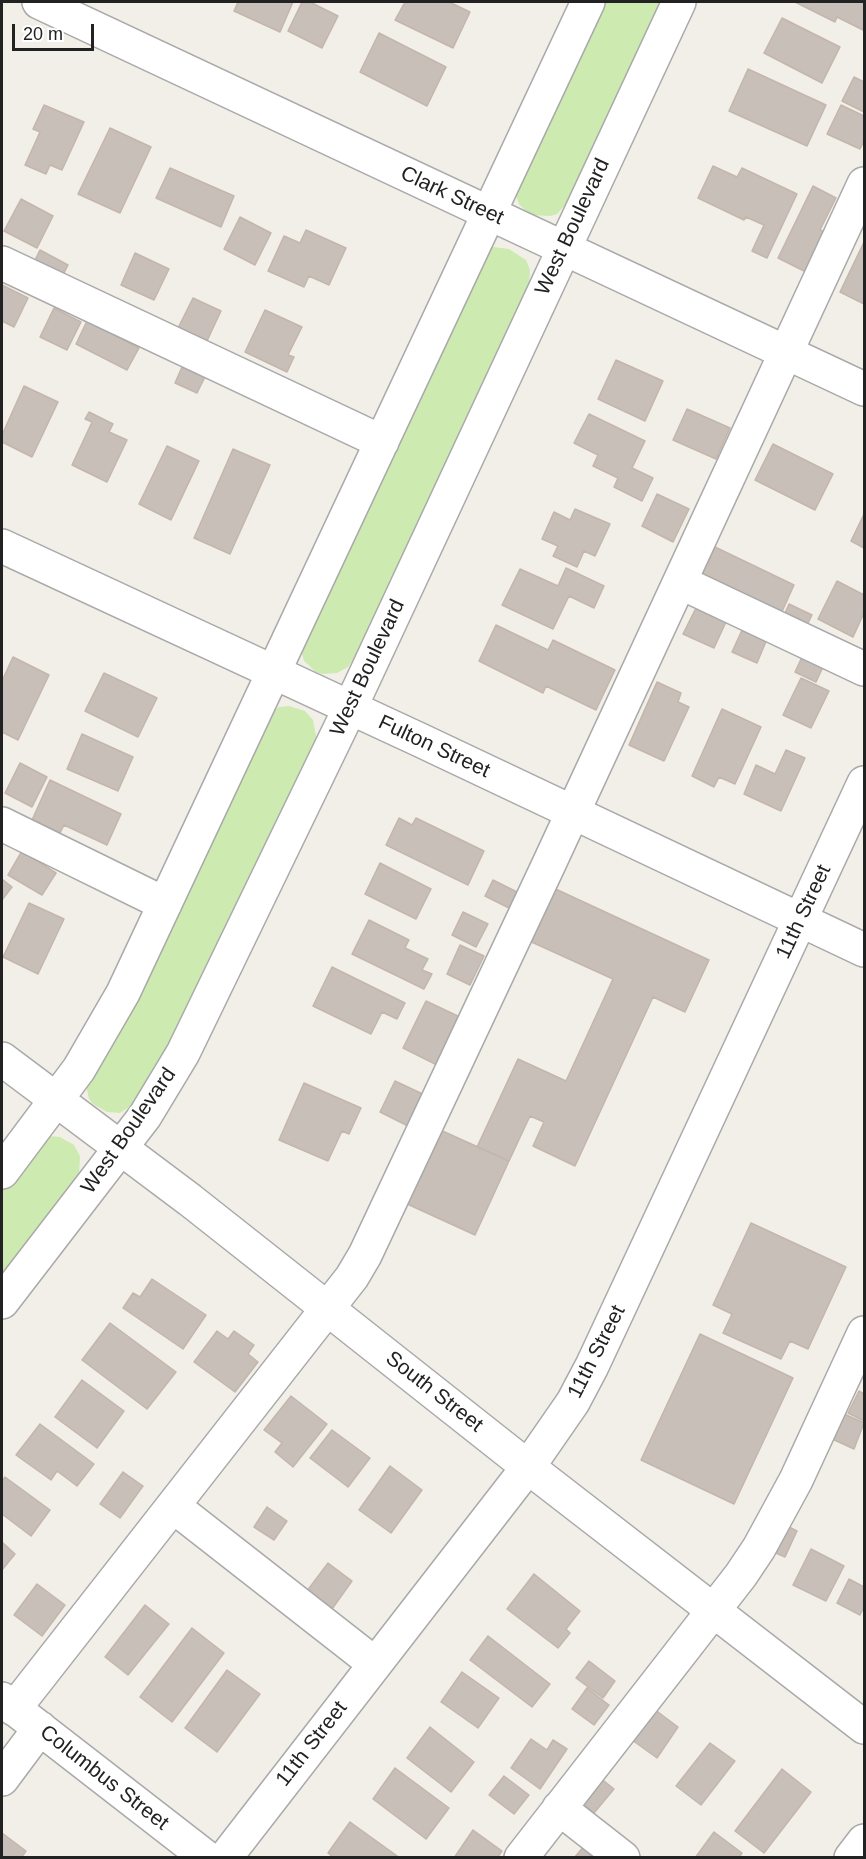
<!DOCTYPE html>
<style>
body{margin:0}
#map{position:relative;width:866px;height:1859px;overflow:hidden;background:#f2efe9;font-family:Helvetica,sans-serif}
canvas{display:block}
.frame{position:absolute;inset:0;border:3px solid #222;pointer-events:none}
.scale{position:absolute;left:12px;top:24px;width:82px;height:27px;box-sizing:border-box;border:3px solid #222;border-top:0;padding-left:8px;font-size:18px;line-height:21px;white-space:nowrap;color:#222;-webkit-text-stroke:4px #fff;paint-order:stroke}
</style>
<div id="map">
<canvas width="866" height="1859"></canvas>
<div class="frame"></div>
<div class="scale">20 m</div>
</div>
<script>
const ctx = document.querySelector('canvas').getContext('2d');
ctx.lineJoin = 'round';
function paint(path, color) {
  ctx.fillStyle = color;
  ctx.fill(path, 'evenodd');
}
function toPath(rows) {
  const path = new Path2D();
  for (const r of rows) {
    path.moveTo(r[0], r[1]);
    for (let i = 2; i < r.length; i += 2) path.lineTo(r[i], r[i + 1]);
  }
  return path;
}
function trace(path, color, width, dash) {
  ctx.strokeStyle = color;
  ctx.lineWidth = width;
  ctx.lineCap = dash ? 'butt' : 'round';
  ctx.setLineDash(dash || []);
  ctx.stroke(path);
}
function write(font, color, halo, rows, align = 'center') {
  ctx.font = font + ' Helvetica,sans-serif';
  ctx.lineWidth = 6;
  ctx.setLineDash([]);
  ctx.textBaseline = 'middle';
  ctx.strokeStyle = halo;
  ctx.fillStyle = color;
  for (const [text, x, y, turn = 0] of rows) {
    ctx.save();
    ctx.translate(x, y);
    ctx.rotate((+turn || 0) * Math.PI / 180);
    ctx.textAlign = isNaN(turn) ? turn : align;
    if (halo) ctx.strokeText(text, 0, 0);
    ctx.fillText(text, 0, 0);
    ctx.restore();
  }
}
const grass = toPath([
 [600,2,663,2,567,203,557,214,551,216,530,215,519,204,514,190],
 [494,247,509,249,526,260,530,270,529,285,353,660,348,667,337,673,323,674,316,672,304,661,300,647,490,248],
 [289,706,305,711,313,720,317,741,189,1012,134,1104,120,1113,107,1112,93,1104,89,1099,85,1081,270,713,279,707],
 [49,1136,60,1137,74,1145,80,1156,79,1177,2,1278,2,1184,39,1141]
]);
const building = toPath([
 [238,2,293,2,280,32,234,11,238,2],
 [302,2,310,2,338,16,322,48,288,31,302,2],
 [405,2,449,2,470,12,453,48,395,20,405,2],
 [795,2,864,2,864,26,863,30,837,17,835,22,795,2],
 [782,18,840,47,822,83,764,53,782,18],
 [379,33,446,67,427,106,360,72,379,33],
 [748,69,826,105,807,146,729,111,748,69],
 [854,77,864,82,864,112,842,101,854,77],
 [44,105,84,122,62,170,50,165,46,174,25,165,40,132,33,129,44,105],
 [841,105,864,116,864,141,860,149,827,134,841,105],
 [110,128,151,147,120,213,78,194,110,128],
 [713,166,737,177,742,168,797,194,767,258,752,251,764,225,746,217,744,220,698,198,713,166],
 [170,168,234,196,221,227,156,198,170,168],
 [813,186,836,198,820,230,827,233,808,273,778,258,813,186],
 [21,199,53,216,37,248,4,231,21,199],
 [240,217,271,233,255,265,224,249,240,217],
 [306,230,346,248,329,285,309,276,304,287,268,271,284,236,300,243,306,230],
 [864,242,864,304,840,292,864,242],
 [40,250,68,265,60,281,32,266,40,250],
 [135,253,169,269,154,300,121,285,135,253],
 [2,285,28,298,14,327,2,321,2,285],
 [193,298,221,311,206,343,177,330,193,298],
 [54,308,81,322,67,350,40,337,54,308],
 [265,310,302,327,288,355,294,357,287,372,245,352,265,310],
 [87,321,139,348,127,370,76,344,87,321],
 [616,360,663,381,645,421,598,399,616,360],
 [182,367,205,377,197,393,175,383,182,367],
 [24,386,58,402,32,457,2,442,2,435,24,386],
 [687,409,730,428,716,459,673,440,687,409],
 [89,412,113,424,109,432,127,440,107,482,72,465,92,422,85,419,89,412],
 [589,414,645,441,632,468,653,478,642,501,614,487,618,478,593,466,598,455,574,443,589,414],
 [773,444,833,474,815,510,755,480,773,444],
 [167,446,199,461,171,520,139,504,167,446],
 [233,449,270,465,230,554,194,538,233,449],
 [657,494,689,509,673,542,642,526,657,494],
 [575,509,610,524,595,556,584,551,577,567,553,556,558,546,542,539,554,512,570,520,575,509],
 [864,514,864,548,851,541,864,514],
 [715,547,794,585,780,616,700,577,715,547],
 [566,568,604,586,594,608,569,596,553,629,502,605,520,569,558,586,566,568],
 [837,581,864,595,864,613,853,637,818,619,837,581],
 [789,604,812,615,804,631,782,620,789,604],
 [696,608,726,622,714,648,683,634,696,608],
 [496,625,548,650,553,640,615,670,596,710,546,686,543,693,479,661,496,625],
 [743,628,767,639,757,663,732,652,743,628],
 [13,657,49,675,18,740,2,732,2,681,13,657],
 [802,657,823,667,816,682,795,672,802,657],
 [104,673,157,698,138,737,85,711,104,673],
 [801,678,829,691,811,728,783,715,801,678],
 [657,682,681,693,678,702,689,707,664,761,629,745,657,682],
 [722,709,761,727,735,784,719,777,714,787,692,776,722,709],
 [82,734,133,757,118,791,67,769,82,734],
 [786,750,805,758,781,811,744,794,756,765,775,774,786,750],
 [20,763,47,777,32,807,5,793,20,763],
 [50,780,121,814,107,845,64,825,60,833,32,820,50,780],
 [399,818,412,825,416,818,484,851,468,885,386,845,399,818],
 [22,851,56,873,42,895,8,875,22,851],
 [380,863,431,889,416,919,365,894,380,863],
 [2,879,12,887,2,900,2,879],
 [493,880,517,892,509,908,485,896,493,880],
 [549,886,709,960,685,1012,653,997,575,1166,533,1146,544,1122,530,1116,509,1161,477,1147,518,1059,566,1081,613,979,525,939,549,886],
 [29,903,64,919,38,974,3,957,29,903],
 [463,912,488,924,476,947,452,935,463,912],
 [369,920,409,940,405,948,428,959,422,970,432,974,424,989,352,954,369,920],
 [460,945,484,956,470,985,447,974,460,945],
 [332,967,405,1003,397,1019,382,1012,371,1034,313,1006,332,967],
 [426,1001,462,1018,439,1066,403,1048,426,1001],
 [395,1081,429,1097,414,1129,380,1112,395,1081],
 [304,1083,361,1108,349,1134,342,1131,328,1161,279,1140,304,1083],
 [438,1129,509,1161,475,1235,405,1203,438,1129],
 [751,1223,846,1267,808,1349,790,1341,781,1359,723,1333,732,1314,713,1305,751,1223],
 [152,1279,206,1315,183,1349,123,1308,133,1293,140,1297,152,1279],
 [110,1323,176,1372,147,1409,82,1360,110,1323],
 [217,1331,228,1339,234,1331,254,1345,248,1354,258,1362,235,1392,194,1362,217,1331],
 [700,1334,793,1378,734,1504,641,1460,700,1334],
 [82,1380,124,1411,97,1448,55,1417,82,1380],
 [859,1391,864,1394,864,1421,848,1413,859,1391],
 [291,1396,327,1424,293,1467,275,1452,282,1443,264,1430,291,1396],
 [842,1413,864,1423,854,1449,830,1438,842,1413],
 [40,1424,94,1464,77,1486,57,1471,51,1480,16,1455,40,1424],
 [332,1430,370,1458,348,1487,310,1458,332,1430],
 [390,1466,422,1490,391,1533,359,1510,390,1466],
 [123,1472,143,1486,120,1518,100,1504,123,1472],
 [5,1477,50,1510,31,1536,2,1514,2,1482,5,1477],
 [267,1507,287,1521,274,1540,254,1527,267,1507],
 [783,1524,797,1531,785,1557,771,1551,783,1524],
 [2,1542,15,1554,2,1570,2,1542],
 [811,1549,844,1566,826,1601,793,1585,811,1549],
 [328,1563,352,1581,332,1609,307,1591,328,1563],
 [534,1574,580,1611,566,1629,570,1633,558,1648,507,1609,534,1574],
 [849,1579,864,1587,864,1607,860,1615,837,1603,849,1579],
 [37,1584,65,1605,42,1636,14,1615,37,1584],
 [145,1605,169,1624,128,1675,105,1657,145,1605],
 [192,1628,224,1653,172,1722,140,1697,192,1628],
 [488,1636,550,1684,532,1707,470,1660,488,1636],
 [589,1661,615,1681,603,1698,576,1678,589,1661],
 [227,1670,260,1694,217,1752,185,1728,227,1670],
 [462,1672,499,1698,478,1728,441,1702,462,1672],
 [587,1688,609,1705,594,1725,572,1709,587,1688],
 [654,1709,678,1727,657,1758,632,1740,654,1709],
 [430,1727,474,1762,451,1792,407,1758,430,1727],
 [531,1739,547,1750,553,1740,567,1749,540,1789,511,1768,531,1739],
 [710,1743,735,1761,701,1805,676,1786,710,1743],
 [395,1768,449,1808,426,1839,373,1799,395,1768],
 [782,1769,811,1792,764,1853,735,1831,782,1769],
 [504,1776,529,1795,514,1814,489,1795,504,1776],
 [599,1777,614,1789,594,1813,579,1801,599,1777],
 [350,1822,400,1858,334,1858,328,1853,350,1822],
 [473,1830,502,1851,497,1858,454,1858,473,1830],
 [714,1832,742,1853,739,1858,695,1858,714,1832],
 [2,1833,26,1851,21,1858,2,1858,2,1833],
 [585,1845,600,1858,574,1858,585,1845]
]);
const minor = toPath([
 [39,2,864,389],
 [2,263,382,442],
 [2,546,420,740,864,950],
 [680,582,864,669],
 [2,824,165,904],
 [2,1059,190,1200,528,1467,864,1727],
 [2,1172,79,1069,123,993,588,2],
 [2,1302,145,1116,183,1053,350,708,679,2],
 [173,1506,375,1664],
 [2,1699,207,1858],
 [14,1709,352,1277,365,1255,548,866,864,184],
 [2,1779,40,1728],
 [559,1808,623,1858],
 [225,1858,528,1467,573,1402,592,1366,864,783],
 [521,1858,741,1575,759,1548,796,1480,864,1333],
 [851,1858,864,1841]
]);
const streetNames = [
 ["Clark Street",452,196,25],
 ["West Boulevard",573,227,-65],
 ["West Boulevard",368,668,-65],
 ["Fulton Street",434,747,25],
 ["11th Street",804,912,-65],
 ["West Boulevard",129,1131,-55],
 ["11th Street",597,1352,-63],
 ["South Street",434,1392,38],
 ["11th Street",312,1744,-52],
 ["Columbus Street",104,1778,38]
];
paint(grass, '#cdebb0');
paint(building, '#c7bfb8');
trace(building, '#c4b6ab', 1.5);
trace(minor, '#a9a9a9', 36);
trace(minor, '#fff', 33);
write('21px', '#222', '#fff', streetNames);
</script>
